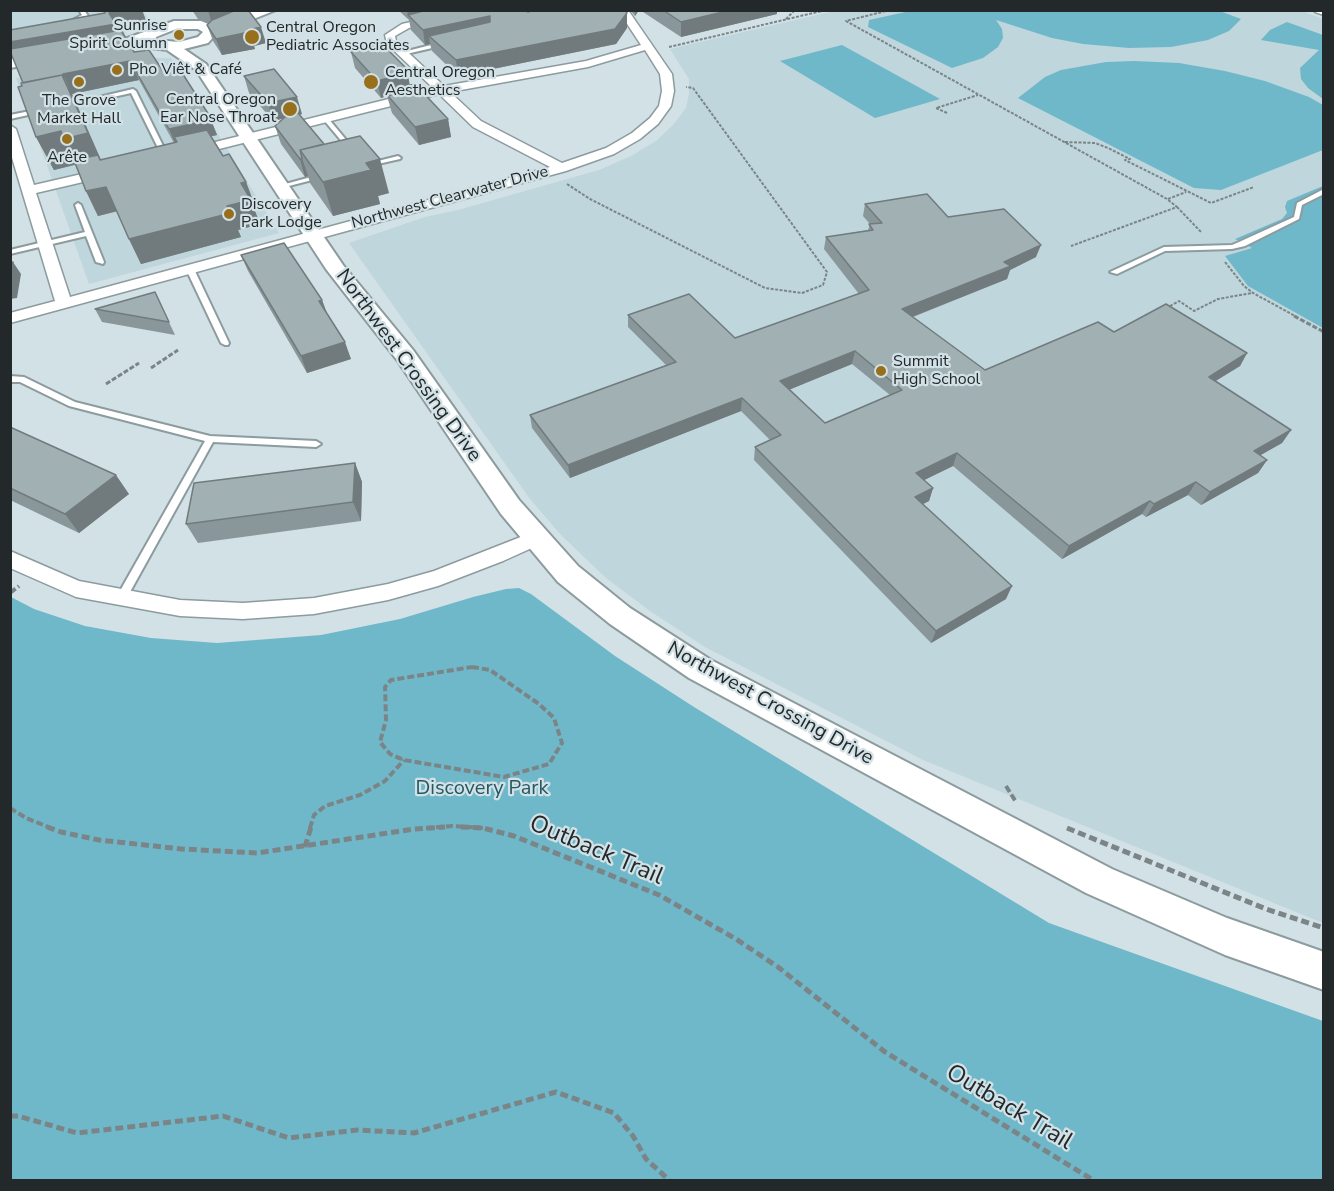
<!DOCTYPE html>
<meta charset="utf-8">
<style>
body{margin:0}
#map{position:relative;width:1334px;height:1191px;overflow:hidden;background:#d2e1e5;font-family:"Nunito Sans",sans-serif}
canvas{display:block}
.frame{position:absolute;inset:0;border:12px solid #23282a;pointer-events:none}
</style>
<div id="map">
<canvas width="1334" height="1191"></canvas>
<div class="frame"></div>
</div>
<script>
const ctx = document.querySelector('canvas').getContext('2d');
ctx.lineJoin = 'round';
function paint(path, color) {
  ctx.fillStyle = color;
  ctx.fill(path, 'evenodd');
}
function toPath(rows) {
  const path = new Path2D();
  for (const r of rows) {
    path.moveTo(r[0], r[1]);
    for (let i = 2; i < r.length; i += 2) path.lineTo(r[i], r[i + 1]);
  }
  return path;
}
function trace(path, color, width, dash) {
  ctx.strokeStyle = color;
  ctx.lineWidth = width;
  ctx.lineCap = dash ? 'butt' : 'round';
  ctx.setLineDash(dash || []);
  ctx.stroke(path);
}
function write(font, color, halo, rows, align = 'center') {
  ctx.font = font + ' "Nunito Sans",sans-serif';
  ctx.lineWidth = 4.5;
  ctx.setLineDash([]);
  ctx.textBaseline = 'middle';
  ctx.strokeStyle = halo;
  ctx.fillStyle = color;
  for (const [text, x, y, turn = 0] of rows) {
    ctx.save();
    ctx.translate(x, y);
    ctx.rotate((+turn || 0) * Math.PI / 180);
    ctx.textAlign = isNaN(turn) ? turn : align;
    if (halo) ctx.strokeText(text, 0, 0);
    ctx.fillText(text, 0, 0);
    ctx.restore();
  }
}
const built = toPath([
 [1299,10,1323,19,1323,923,923,760,705,647,650,611,606,578,560,534,530,499,349,243,425,217,458,210,599,170,631,156,656,141,673,125,686,108,689,94,689,79,670,49,834,11],
 [10,11,143,11,149,21,125,33,119,39,11,57],
 [152,58,171,58,279,233,89,284,16,78]
]);
const green = toPath([
 [910,11,1217,10,1241,19,1229,31,1208,40,1171,47,1129,48,1083,44,1052,38,996,20,1002,29,1003,38,998,47,983,58,952,68,868,27,869,20],
 [1287,22,1323,35,1323,99,1308,88,1301,79,1300,68,1319,50,1261,40,1270,30],
 [842,45,940,99,875,118,780,61],
 [1134,61,1179,63,1225,71,1265,81,1309,97,1323,105,1323,150,1221,190,1194,188,1018,98,1045,77,1061,70,1106,62],
 [1323,186,1323,328,1248,286,1225,256,1252,248,1235,239,1282,219,1287,213,1285,207,1287,201],
 [519,588,531,594,615,656,694,707,1049,923,1323,1021,1323,1180,11,1180,11,597,34,609,85,626,151,638,217,643,321,635,400,619,473,597,506,589]
]);
const pathFar3 = toPath([
 [890,10,846,21,1167,199,1177,207,1071,246],
 [786,19,795,10],
 [669,47,826,10],
 [947,113,936,108,978,95],
 [1065,142,1095,143,1108,148,1130,159,1125,160,1211,203,1254,187],
 [567,184,590,199,765,288,802,293,823,285,827,272,693,88,686,87],
 [1168,199,1186,192],
 [1177,207,1202,233],
 [1225,262,1244,286,1253,293,1297,317],
 [1170,306,1179,301,1194,311,1218,299,1252,293]
]);
const pathFar2 = toPath([
 [1294,316,1324,332],
 [151,368,178,350],
 [106,384,139,363]
]);
const pathFar1 = toPath([
 [10,593,19,586],
 [472,667,490,670,539,704,554,718,562,743,549,764,504,777,404,760,390,754,380,742,386,720,385,687,391,680,472,667],
 [1006,786,1016,802],
 [10,808,26,818,51,828],
 [310,828,314,815,325,806,360,795,385,781,404,760],
 [426,828,452,826,483,828]
]);
const path = toPath([
 [47,827,61,832,99,840,182,849,257,853,414,829,445,827],
 [461,827,483,828,514,836,659,895,736,939,778,967,885,1052,1093,1180],
 [1067,828,1266,909,1324,928],
 [305,847,311,827],
 [10,1116,18,1116,77,1133,223,1116,289,1138,357,1130,414,1133,556,1092,614,1113,633,1136,646,1159,669,1180]
]);
const lane = toPath([
 [79,10,84,10,88,16,75,23,71,23,71,21,82,15,79,10],
 [443,42,445,45,402,55,399,53,443,42],
 [133,89,136,91,169,158,168,159,163,158,131,93,64,108,61,106,133,89],
 [40,109,42,110,42,112,10,119,10,115,40,109],
 [323,117,327,117,353,148,353,150,349,150,323,119,323,117],
 [398,156,401,158,400,159,369,166,366,164,398,156],
 [322,174,324,175,324,177,281,188,278,186,322,174],
 [1324,189,1324,194,1302,205,1299,219,1245,246,1232,249,1165,251,1117,274,1110,272,1164,247,1232,245,1239,242,1294,217,1297,203,1324,189],
 [78,203,81,205,104,262,103,264,96,262,86,236,10,254,10,250,85,232,75,205,78,203],
 [187,267,194,269,229,343,228,345,225,345,221,343,186,269,187,267],
 [10,376,24,377,75,402,210,436,316,441,321,444,316,447,213,442,125,601,121,602,117,601,116,598,205,441,69,406,20,382,10,382,10,376]
]);
const street = toPath([
 [461,10,482,10,409,28,395,36,396,41,444,86,586,61,641,45,618,10,628,10,672,74,674,91,671,106,658,124,640,139,614,154,566,171,10,323,10,313,55,301,10,151,10,125,16,129,34,185,108,168,114,172,113,175,36,193,70,297,550,167,473,127,439,94,191,156,185,152,187,149,433,88,387,44,385,35,402,24,461,10],
 [645,50,660,74,662,91,659,106,650,118,632,133,606,148,562,163,481,121,450,92,588,67,645,50],
 [1314,10,1324,10,1324,15,1315,12,1314,10],
 [536,531,543,533,546,538,543,543,503,561,438,586,388,600,314,614,243,619,180,616,76,597,10,568,10,551,79,581,180,600,243,603,314,598,388,584,434,571,536,531]
]);
const secondary = toPath([
 [256,10,276,10,216,34,208,43,184,49,206,64,343,265,413,350,519,500,578,566,630,608,711,660,1112,869,1227,918,1324,952,1324,990,1225,955,1086,893,689,678,610,624,558,582,501,514,397,360,326,269,196,70,167,50,151,48,142,42,125,48,10,68,10,59,122,40,174,21,201,21,213,26,256,10],
 [176,29,198,29,203,32,198,37,179,42,156,40,156,37,176,29]
]);
const wall = toPath([
 [102,10,142,10,146,21,117,26,119,30,134,52,163,71,209,115,217,135,211,136,223,156,246,182,255,206,253,206,260,224,238,230,241,237,141,264,129,239,117,211,98,216,86,191,75,165,54,170,36,137,22,86,23,83,10,47,10,30,104,13],
 [139,80,174,143,101,160,72,94],
 [192,10,232,10,266,43,254,46,255,49,222,55,213,41,207,25,209,23,198,19],
 [398,10,625,10,627,13,627,28,616,44,458,76,432,51,430,44,425,45,411,30,409,20],
 [630,10,639,10,635,16],
 [640,10,777,10,777,14,681,37],
 [356,48,410,85,448,119,451,137,419,145,392,113,387,96,381,98,355,68,351,52,356,51],
 [244,76,302,114,299,115,324,144,389,193,378,196,380,204,333,216,310,183,308,176,305,177,281,144,275,126,284,118,273,121,249,93],
 [865,204,948,217,1036,257,1010,270,1007,279,913,317,985,370,1114,332,1247,353,1240,366,1215,381,1291,430,1282,443,1260,455,1267,460,1258,473,1201,505,1188,495,1146,517,1142,514,1062,559,953,466,924,480,933,488,929,501,923,504,1006,599,931,643,754,460,755,447,770,440,741,411,570,478,532,428,530,415,666,365,628,327,628,315,735,338,859,294,824,249,826,237,868,230,870,224,863,216],
 [852,364,890,395,825,423,790,389],
 [241,255,322,300,327,314,351,359,307,373,248,271],
 [155,292,175,335,102,322,95,309],
 [10,427,129,494,79,533,10,500],
 [355,463,362,482,361,521,198,543,186,524]
]);
const shadedWall = toPath([
 [124,10,142,10,146,21,117,26,122,38,15,56,10,47,10,42,109,13],
 [208,10,232,10,233,16,212,24],
 [407,10,449,10,408,15],
 [635,10,639,10,635,16],
 [731,10,777,10,777,14,681,37,681,22],
 [627,13,627,28,616,44,458,76,456,60],
 [490,16,492,31,429,36,430,44,425,45,423,30],
 [261,27,266,43,254,46,255,49,222,55,216,39,248,30],
 [130,61,139,80,72,94,104,167,77,164,54,170,36,137,73,99,63,74],
 [407,69,410,86,386,90,387,96,381,98,377,81,401,70],
 [297,97,302,114,273,121,268,103],
 [209,115,217,135,208,137,174,137,179,149,178,150,169,129,199,117],
 [448,119,451,137,419,145,415,127],
 [302,158,308,176,305,177,300,159],
 [380,159,389,193,378,196,380,204,333,216,323,182,366,163],
 [246,182,255,206,253,206,260,224,238,230,241,237,141,264,129,239,227,206,241,183],
 [106,187,118,211,98,216,86,191],
 [1041,245,1036,257,1010,270,1007,279,899,322,902,309],
 [13,262,21,274,17,298,10,299,10,276],
 [322,300,328,316,319,301],
 [345,342,351,359,307,373,301,356],
 [855,351,852,364,779,394,780,381],
 [1247,353,1240,366,1201,390,1209,377],
 [742,398,741,411,570,478,568,465],
 [1291,430,1282,443,1245,464,1254,451],
 [957,453,953,466,912,486,916,473],
 [1267,460,1258,473,1201,505,1210,492],
 [355,463,362,482,361,521,353,502],
 [116,475,129,494,79,533,65,514],
 [1196,482,1188,495,1146,517,1154,504],
 [933,488,929,501,911,510,915,497],
 [1150,501,1142,514,1062,559,1069,546],
 [1012,586,1006,599,931,643,936,631]
]);
const building = toPath([
 [104,10,124,10,109,13,116,24,10,42,10,30,105,13,104,10],
 [236,10,248,10,261,27,248,30,249,32,216,39,207,25,212,20,236,10],
 [427,10,520,10,529,12,532,10,625,10,627,13,615,29,456,60,429,36,490,22,490,16,423,30,408,15,427,10],
 [663,10,731,10,681,22,663,10],
 [121,30,134,52,149,50,163,71,179,68,209,115,199,117,202,122,169,129,130,61,63,74,64,79,62,75,23,83,10,51,10,49,121,30],
 [381,43,407,69,401,70,405,74,377,81,351,52,358,50,356,48,381,43],
 [274,69,297,97,268,103,244,76,274,69],
 [62,75,88,133,64,139,61,131,36,137,18,87,22,86,21,83,62,75],
 [415,84,448,119,415,127,388,96,391,95,386,90,415,84],
 [298,113,324,144,300,150,302,158,300,159,275,126,285,117,298,113],
 [207,130,223,156,229,154,246,182,241,183,251,200,227,206,231,213,129,239,106,187,86,191,74,160,98,155,100,160,177,142,174,137,207,130],
 [360,136,380,159,366,163,371,170,323,182,300,150,360,136],
 [927,194,948,217,1004,209,1041,245,1004,262,1011,266,902,309,985,370,1098,322,1114,332,1166,304,1247,353,1209,377,1291,430,1254,451,1267,460,1210,492,1196,482,1154,504,1150,501,1069,546,957,453,916,473,933,488,915,497,1012,586,936,631,755,447,781,435,742,398,568,465,530,415,676,362,628,315,689,294,735,338,869,290,826,237,873,230,869,224,882,223,865,204,927,194],
 [855,351,902,390,825,423,780,381,855,351],
 [284,243,322,300,319,301,345,342,301,356,241,255,284,243],
 [10,262,13,262,10,276,10,262],
 [155,292,169,322,95,309,155,292],
 [10,427,116,475,65,514,10,488,10,427],
 [355,463,353,502,186,524,194,483,355,463]
]);
const markers = [
 [179,35,6,"#98701c"],
 [252,37,8,"#98701c"],
 [117,70,6,"#98701c"],
 [79,82,6,"#98701c"],
 [371,82,8,"#98701c"],
 [290,109,8,"#98701c"],
 [67,139,6,"#98701c"],
 [229,214,6,"#98701c"],
 [881,371,6,"#98701c"]
];
const farPoinames = [
 ["Sunrise",167,26,"right"],
 ["Spirit Column",167,44,"right"],
 ["Central Oregon",266,28],
 ["Pediatric Associates",266,46],
 ["Pho Viêt & Café",129,70],
 ["Central Oregon",385,73],
 ["Aesthetics",385,91],
 ["Central Oregon",276,100,"right"],
 ["Ear Nose Throat",276,118,"right"],
 ["The Grove",79,101,"center"],
 ["Market Hall",79,119,"center"],
 ["Arête",67,158,"center"],
 ["Discovery",241,205],
 ["Park Lodge",241,223],
 ["Summit",893,362],
 ["High School",893,380]
];
const farStreetnames = [
 ["Northwest Clearwater Drive",450,198,-15]
];
const streetNames = [
 ["Northwest Crossing Drive",408,366,54],
 ["Northwest Crossing Drive",770,704,29]
];
const parkNames = [
 ["Discovery Park",482,789]
];
const nearStreetnames = [
 ["Outback Trail",596,851,23],
 ["Outback Trail",1009,1108,31]
];
paint(built, '#bed6dc');
paint(green, '#6fb8ca');
trace(lane, '#8c9b9e', 4);
trace(street, '#8c9b9e', 3);
trace(secondary, '#8c9b9e', 4);
trace(pathFar3, '#7b8588', 2, [3, 1.5]);
trace(pathFar2, '#7b8588', 3, [5, 2]);
trace(pathFar1, '#7b8588', 4, [7, 3]);
trace(path, '#7b8588', 5, [8, 4]);
paint(lane, '#fff');
paint(street, '#fff');
paint(secondary, '#fff');
paint(wall, '#8a979a');
paint(shadedWall, '#717b7d');
paint(building, '#a1b0b3');
trace(building, '#717b7d', 1.5);
for (const [x, y, r, color] of markers) {
  const dot = new Path2D();
  dot.arc(x, y, r, 0, 2 * Math.PI);
  ctx.fillStyle = color;
  ctx.fill(dot);
  trace(dot, '#d2e1e5', 2);
}
write('16px', '#23282a', '#d2e1e5', farPoinames, 'left');
write('16px', '#23282a', '#d2e1e5', farStreetnames);
write('20px', '#23282a', '#d2e1e5', streetNames);
write('20px', '#255864', '#d2e1e5', parkNames);
write('24px', '#23282a', '#d2e1e5', nearStreetnames);
</script>
